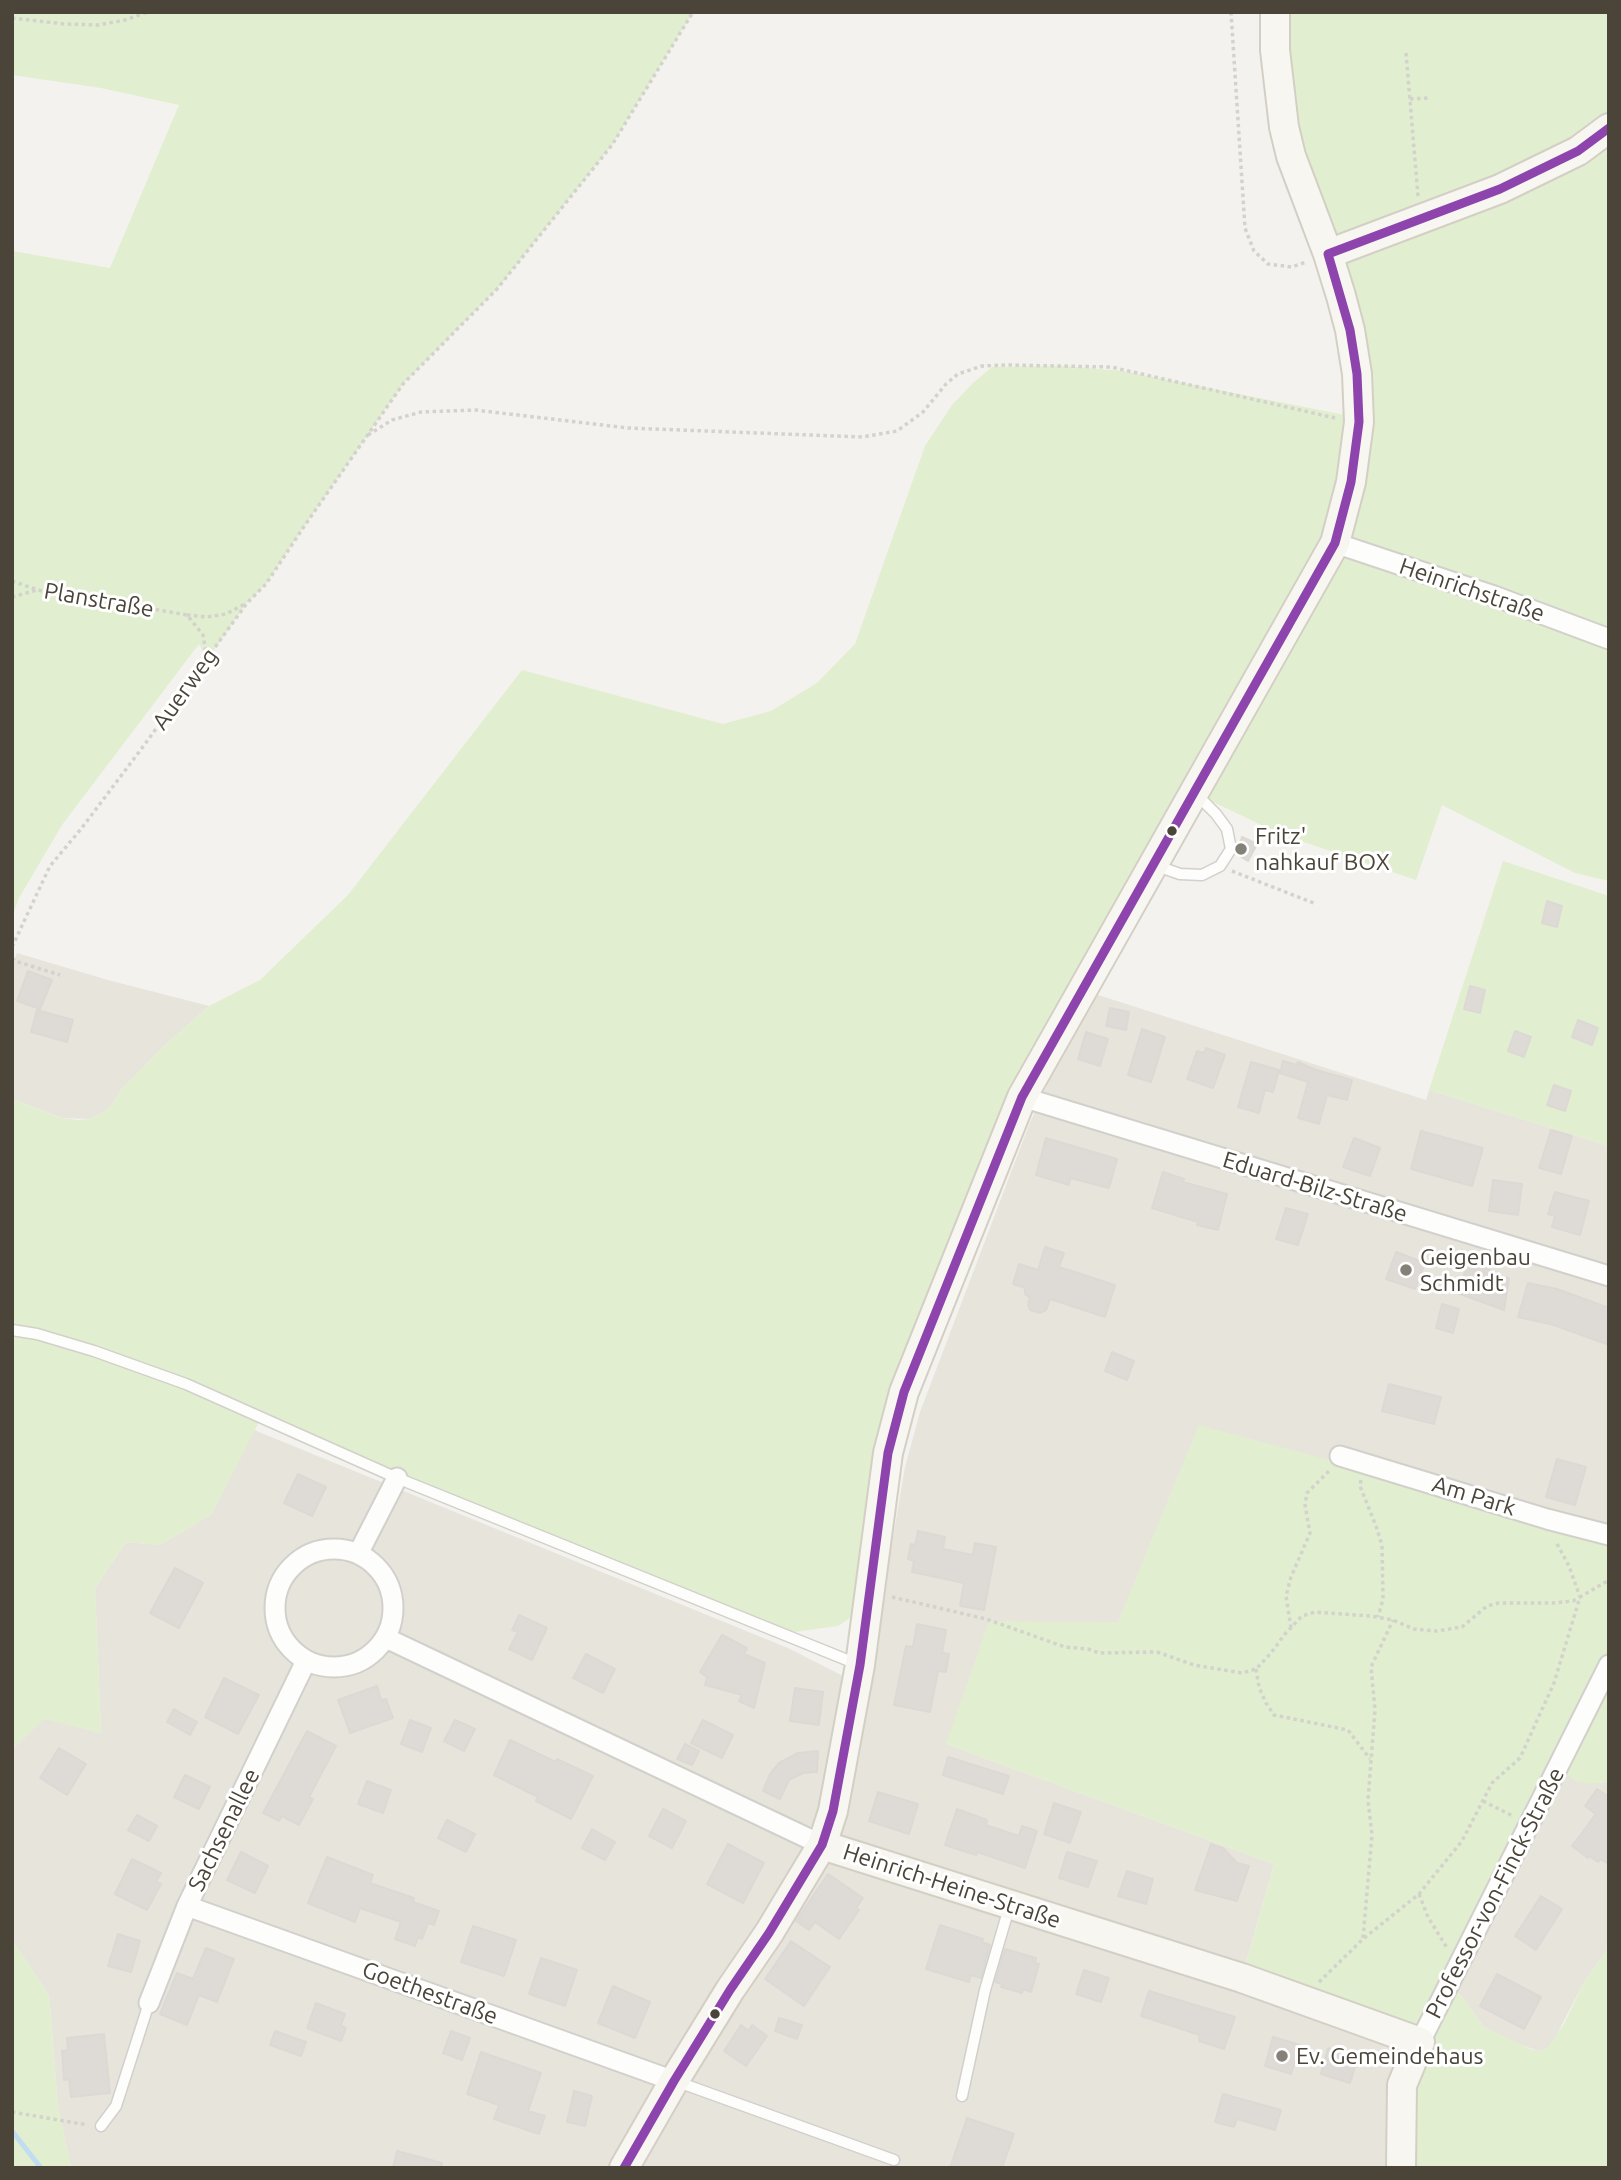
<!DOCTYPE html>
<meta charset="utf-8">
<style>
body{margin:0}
#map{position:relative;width:1621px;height:2180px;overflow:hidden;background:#f4f2ee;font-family:Ubuntu,sans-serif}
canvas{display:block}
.frame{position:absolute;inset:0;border:14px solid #4b4439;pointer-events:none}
</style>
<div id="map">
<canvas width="1621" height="2180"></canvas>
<div class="frame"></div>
</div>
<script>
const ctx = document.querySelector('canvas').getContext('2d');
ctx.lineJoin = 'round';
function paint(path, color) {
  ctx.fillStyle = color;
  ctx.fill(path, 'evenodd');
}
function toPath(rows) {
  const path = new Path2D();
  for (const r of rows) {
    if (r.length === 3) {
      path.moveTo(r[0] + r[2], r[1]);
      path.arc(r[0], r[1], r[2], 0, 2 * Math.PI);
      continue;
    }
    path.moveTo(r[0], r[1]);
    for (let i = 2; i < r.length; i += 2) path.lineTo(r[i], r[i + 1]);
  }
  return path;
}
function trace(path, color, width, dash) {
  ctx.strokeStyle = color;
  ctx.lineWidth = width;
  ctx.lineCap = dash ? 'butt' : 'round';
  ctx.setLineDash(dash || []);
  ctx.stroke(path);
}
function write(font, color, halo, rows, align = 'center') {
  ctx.font = font + ' Ubuntu,sans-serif';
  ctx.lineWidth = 6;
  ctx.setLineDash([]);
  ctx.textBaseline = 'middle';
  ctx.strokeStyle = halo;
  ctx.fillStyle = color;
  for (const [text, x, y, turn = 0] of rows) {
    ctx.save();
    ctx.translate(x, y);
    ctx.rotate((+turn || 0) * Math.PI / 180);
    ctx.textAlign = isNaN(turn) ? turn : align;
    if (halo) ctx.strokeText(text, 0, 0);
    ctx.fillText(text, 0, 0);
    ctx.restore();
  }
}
const residential = toPath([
 [17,953,108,980,209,1006,164,1046,121,1090,111,1106,100,1114,89,1119,62,1118,12,1099,12,964],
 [1092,993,1426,1100,1429,1090,1609,1146,1609,1535,1199,1426,1118,1623,946,1744,1274,1864,1242,1977,1420,2042,1401,2168,71,2168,58,2107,49,1995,12,1940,12,1750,44,1718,101,1733,95,1588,126,1542,160,1545,212,1514,254,1430,788,1648,845,1677,868,1683,905,1467,920,1412,1029,1125,1074,1024],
 [1563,1772,1600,1783,1609,1781,1609,1947,1583,1984,1554,2040,1547,2049,1539,2051,1518,2044,1484,2027,1462,1997,1452,1987]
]);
const green = toPath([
 [12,12,693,12,612,145,497,289,403,384,303,528,266,584,247,603,207,660,199,644,62,825,19,898,12,917,12,251,110,268,179,105,101,88,12,75],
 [1290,12,1609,12,1609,881,1575,873,1442,805,1416,880,1280,834,1207,799,1324,584,1360,497,1320,207,1296,114,1289,47],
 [1063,366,1123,371,1350,416,1345,469,1322,544,1187,789,932,1307,856,1609,849,1619,838,1626,794,1632,751,1616,260,1420,212,1514,160,1545,126,1542,95,1588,101,1733,44,1719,12,1750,12,1099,61,1118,78,1120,89,1119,100,1114,111,1106,121,1090,164,1046,209,1006,260,980,348,895,522,670,723,724,771,711,817,683,855,644,925,446,952,405,973,383,992,367],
 [1503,861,1609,896,1609,1146,1429,1090],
 [1199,1425,1609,1535,1609,1781,1590,1784,1575,1781,1564,1772,1452,1987,1462,1997,1484,2027,1530,2049,1539,2051,1546,2049,1564,2024,1583,1984,1609,1947,1609,2168,1401,2168,1419,2042,1242,1978,1274,1864,946,1744,989,1621,1118,1622],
 [12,1940,49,1995,58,2107,71,2168,12,2168]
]);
const stream = toPath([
 [12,2131,41,2168]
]);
const building = toPath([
 [1242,837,1257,844,1248,861,1236,854,1242,837],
 [1547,901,1562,906,1557,927,1542,923,1547,901],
 [28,971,52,980,40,1009,17,1001,28,971],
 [1470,986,1485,990,1480,1013,1464,1009,1470,986],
 [1110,1008,1129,1012,1126,1030,1106,1026,1110,1008],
 [37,1010,73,1020,67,1042,31,1032,37,1010],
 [1578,1020,1598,1028,1592,1045,1572,1037,1578,1020],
 [1142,1029,1165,1037,1151,1082,1128,1075,1142,1029],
 [1515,1031,1531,1037,1524,1057,1508,1051,1515,1031],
 [1086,1032,1108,1039,1100,1066,1078,1059,1086,1032],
 [1206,1048,1225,1055,1213,1088,1187,1079,1197,1051,1204,1053,1206,1048],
 [1283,1061,1297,1065,1298,1062,1316,1070,1352,1080,1347,1100,1327,1095,1319,1124,1298,1118,1308,1082,1280,1073,1283,1061],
 [1251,1062,1279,1070,1273,1092,1265,1090,1259,1113,1238,1107,1251,1062],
 [1554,1085,1571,1091,1565,1111,1547,1105,1554,1085],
 [1551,1130,1572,1136,1561,1174,1539,1168,1551,1130],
 [1421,1131,1483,1148,1472,1186,1411,1169,1421,1131],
 [1046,1138,1117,1159,1109,1188,1070,1178,1069,1185,1036,1175,1046,1138],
 [1354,1138,1380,1148,1370,1176,1343,1167,1354,1138],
 [1163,1172,1184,1179,1183,1182,1227,1194,1218,1230,1197,1225,1198,1222,1152,1208,1163,1172],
 [1493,1180,1522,1184,1518,1215,1489,1211,1493,1180],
 [1555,1192,1589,1201,1580,1235,1552,1227,1555,1216,1548,1214,1555,1192],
 [1286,1208,1308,1214,1298,1245,1276,1239,1286,1208],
 [1045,1247,1064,1253,1059,1267,1115,1285,1105,1317,1050,1299,1046,1310,1040,1313,1030,1310,1028,1304,1030,1298,1025,1294,1025,1288,1013,1284,1019,1264,1038,1270,1045,1247],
 [1396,1252,1425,1263,1415,1289,1386,1279,1396,1252],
 [1469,1262,1500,1274,1499,1276,1509,1278,1504,1310,1457,1293,1469,1262],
 [1528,1283,1557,1289,1609,1308,1609,1345,1554,1325,1518,1317,1528,1283],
 [1442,1304,1459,1309,1453,1333,1436,1328,1442,1304],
 [1112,1352,1134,1361,1127,1380,1105,1371,1112,1352],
 [1389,1384,1441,1397,1434,1424,1382,1411,1389,1384],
 [1557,1459,1586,1467,1575,1505,1546,1497,1557,1459],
 [298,1474,326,1487,312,1516,284,1503,298,1474],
 [918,1531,945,1537,943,1549,973,1555,975,1543,996,1547,984,1610,960,1606,964,1583,912,1572,914,1561,908,1559,911,1544,915,1545,918,1531],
 [175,1568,203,1583,179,1628,150,1613,175,1568],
 [519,1615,547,1628,532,1660,509,1649,518,1632,512,1630,519,1615],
 [917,1624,946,1630,942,1653,949,1654,946,1672,938,1671,930,1712,894,1705,906,1646,913,1647,917,1624],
 [722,1635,747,1648,744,1654,765,1663,754,1708,739,1701,742,1695,705,1685,707,1677,700,1672,722,1635],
 [586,1654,615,1669,603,1693,573,1678,586,1654],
 [224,1678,259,1695,238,1734,205,1717,224,1678],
 [377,1686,381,1700,386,1699,393,1718,350,1733,338,1700,377,1686],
 [795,1688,823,1692,819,1725,790,1721,795,1688],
 [174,1709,197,1722,190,1735,167,1722,174,1709],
 [410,1720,431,1728,422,1752,401,1744,410,1720],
 [455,1720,475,1729,464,1751,444,1741,455,1720],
 [703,1720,733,1735,722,1758,691,1743,703,1720],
 [307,1731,336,1746,309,1797,313,1799,299,1825,282,1816,279,1821,263,1813,307,1731],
 [510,1740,556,1762,557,1759,593,1776,571,1819,536,1801,538,1797,494,1775,510,1740],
 [685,1744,699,1751,692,1765,677,1759,685,1744],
 [59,1748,86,1764,67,1795,40,1778,59,1748],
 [818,1751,817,1772,803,1773,789,1780,780,1799,763,1791,770,1774,779,1763,798,1753,818,1751],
 [948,1757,1009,1776,1003,1794,943,1775,948,1757],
 [185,1775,210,1787,199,1809,174,1797,185,1775],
 [367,1781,391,1790,383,1813,358,1804,367,1781],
 [1597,1789,1609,1797,1609,1865,1601,1859,1598,1862,1589,1856,1588,1858,1572,1846,1596,1814,1585,1806,1597,1789],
 [878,1792,918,1804,909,1834,869,1821,878,1792],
 [1054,1803,1081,1812,1070,1843,1044,1834,1054,1803],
 [663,1809,686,1821,672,1848,649,1836,663,1809],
 [957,1809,987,1820,986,1825,1019,1836,1022,1826,1037,1831,1025,1868,977,1852,976,1855,945,1845,957,1809],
 [137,1815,157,1826,149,1841,128,1830,137,1815],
 [447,1820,475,1834,466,1852,438,1838,447,1820],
 [592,1829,615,1842,605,1860,582,1848,592,1829],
 [728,1844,764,1863,743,1903,707,1884,728,1844],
 [1211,1844,1223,1848,1237,1863,1249,1866,1237,1901,1195,1890,1211,1844],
 [241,1852,268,1866,255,1893,227,1880,241,1852],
 [1067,1852,1097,1861,1088,1887,1059,1878,1067,1852],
 [327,1857,373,1875,370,1883,414,1898,413,1902,439,1911,434,1925,428,1923,422,1939,418,1937,415,1946,395,1939,401,1922,360,1908,355,1922,308,1903,327,1857],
 [132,1859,161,1873,156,1882,161,1884,147,1910,115,1894,132,1859],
 [1127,1871,1153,1879,1146,1904,1118,1896,1127,1871],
 [828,1874,863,1898,856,1908,859,1910,839,1939,815,1922,809,1930,796,1921,828,1874],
 [1541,1896,1562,1909,1536,1950,1515,1936,1541,1896],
 [940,1925,983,1939,982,1942,990,1945,981,1978,971,1975,969,1982,926,1969,940,1925],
 [473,1926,516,1940,504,1976,461,1962,473,1926],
 [118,1934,140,1941,131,1972,108,1966,118,1934],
 [791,1941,830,1967,804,2006,765,1979,791,1941],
 [206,1948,234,1959,217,2002,199,1995,187,2025,160,2014,177,1973,193,1979,206,1948],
 [1005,1949,1036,1958,1035,1963,1039,1964,1031,1992,1023,1989,1022,1993,1001,1987,1002,1984,995,1982,1005,1949],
 [541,1958,577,1970,565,2006,529,1994,541,1958],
 [1084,1970,1109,1978,1101,2002,1076,1994,1084,1970],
 [1497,1974,1541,1997,1524,2029,1480,2006,1497,1974],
 [613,1986,650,2002,635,2038,598,2023,613,1986],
 [1149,1991,1235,2017,1224,2049,1199,2041,1200,2035,1141,2016,1149,1991],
 [316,2003,345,2014,341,2025,346,2028,341,2041,307,2028,316,2003],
 [779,2018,802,2025,797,2039,775,2031,779,2018],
 [741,2025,749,2031,752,2025,767,2036,746,2066,724,2051,741,2025],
 [275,2031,306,2042,301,2056,270,2045,275,2031],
 [451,2031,470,2038,462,2060,443,2053,451,2031],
 [104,2034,110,2093,71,2097,69,2079,64,2080,62,2051,68,2050,67,2038,104,2034],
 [1273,2037,1300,2045,1291,2074,1265,2066,1273,2037],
 [1328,2048,1358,2057,1350,2083,1321,2074,1328,2048],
 [481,2052,541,2073,528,2111,545,2116,539,2134,494,2119,499,2105,467,2094,481,2052],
 [574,2091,592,2096,585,2126,567,2122,574,2091],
 [1223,2094,1281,2110,1275,2130,1237,2119,1234,2127,1215,2122,1223,2094],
 [967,2118,1014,2134,1002,2168,950,2168,967,2118],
 [397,2151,442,2163,441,2168,393,2168,397,2151]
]);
const path = toPath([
 [1231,12,1245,228,1254,251,1268,264,1292,267,1306,262],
 [12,18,65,24,98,25,125,20,148,12],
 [1406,53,1418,196],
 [1410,99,1428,98],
 [368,435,392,420,421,412,475,410,628,428,862,437,897,431,923,412,946,384,958,374,982,366,1006,365,1111,367,1335,418],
 [12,581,38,590,78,600,136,606,187,615,203,635,207,660],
 [12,597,37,590],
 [187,615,207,617,226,614,245,604],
 [1232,871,1316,904],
 [12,947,50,866,81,829,145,744,247,603,266,584,303,528,403,384,497,289,612,145,693,12],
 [12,958,15,961,60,975],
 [1361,1480,1360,1486,1376,1526,1382,1545,1383,1599,1378,1617],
 [892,1597,986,1619,1065,1647,1088,1649,1099,1653,1157,1652,1194,1665,1242,1673,1256,1669,1271,1653,1285,1634,1302,1616,1315,1612,1371,1616,1393,1620,1414,1629,1436,1631,1462,1627,1487,1606,1499,1603,1553,1603,1573,1601,1580,1597,1569,1566,1556,1542],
 [1291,1628,1286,1596,1291,1577,1310,1533,1305,1505,1307,1493,1330,1470],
 [1256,1669,1259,1687,1266,1703,1274,1715,1348,1730,1370,1759],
 [1483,1801,1513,1816],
 [1419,1894,1428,1917,1447,1948],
 [1363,1938,1372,1835,1368,1800,1375,1710,1371,1667,1393,1620],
 [1319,1982,1363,1939,1419,1894,1462,1841,1492,1783,1520,1758,1554,1683,1580,1597,1609,1580],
 [12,2112,88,2125]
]);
const lane = toPath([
 [1157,866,1180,874,1202,875,1220,866,1231,849,1227,829,1216,814,1197,795],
 [12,1330,37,1334,94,1351,186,1384,397,1478,857,1664],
 [678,2082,894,2160],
 [962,2096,985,1990,1009,1908],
 [101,2126,116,2106,149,2003]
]);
const street = toPath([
 [1335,543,1494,596,1609,639],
 [1022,1097,1609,1276],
 [1340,1456,1547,1519,1609,1535],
 [334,1608,59],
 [358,1554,397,1478],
 [386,1638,822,1845],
 [187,1906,674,2081],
 [149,2003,187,1906,306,1661],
 [1420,2042,1609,1665]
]);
const secondary = toPath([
 [1328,254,1500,189,1578,151,1609,128],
 [822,1845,1242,1978,1420,2042,1402,2085,1401,2168],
 [624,2168,674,2081,730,1990,769,1933,822,1845,833,1811,860,1665,888,1453,904,1392,1022,1097,1335,543,1351,482,1359,422,1357,374,1350,330,1341,296,1328,254,1291,156,1284,127,1275,50,1275,12]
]);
const bus1 = toPath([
 [1328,254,1500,189,1578,151,1609,128],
 [624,2168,674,2081,730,1990,769,1933,822,1845,833,1811,860,1665,888,1453,904,1392,1022,1097,1335,543,1351,482,1359,422,1357,374,1350,330,1328,254]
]);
const markers = [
 [1172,831,6,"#4b4439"],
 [1241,849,7,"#868178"],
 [1406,1270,7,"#868178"],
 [715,2014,6,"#4b4439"],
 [1282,2056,7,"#868178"]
];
const streetNames = [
 ["Heinrichstraße",1472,590,19],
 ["Planstraße",99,600,10],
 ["Auerweg",185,689,-54],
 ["Eduard-Bilz-Straße",1315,1187,17],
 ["Am Park",1474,1496,17],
 ["Sachsenallee",224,1830,-64],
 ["Heinrich-Heine-Straße",952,1886,18],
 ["Professor-von-Finck-Straße",1495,1893,-63],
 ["Goethestraße",430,1993,20]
];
const poiNames = [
 ["Fritz'",1255,836],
 ["nahkauf BOX",1255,862],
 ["Geigenbau",1420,1257],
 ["Schmidt",1420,1283],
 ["Ev. Gemeindehaus",1296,2056]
];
paint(residential, '#e7e4dc');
paint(green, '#e1eecf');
trace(stream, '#c0ddf1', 5);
paint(building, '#dedbd6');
trace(building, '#dcd9d4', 2);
trace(lane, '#d2d0cb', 13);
trace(street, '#d2d0cb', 23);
trace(secondary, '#d3cfc5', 32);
trace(path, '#d3d2cc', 3.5, [3.5, 3.5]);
trace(lane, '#fdfdfc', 10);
trace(street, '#fdfdfc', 19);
trace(secondary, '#f7f6f1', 28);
trace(bus1, '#8e44ad', 9);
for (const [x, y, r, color] of markers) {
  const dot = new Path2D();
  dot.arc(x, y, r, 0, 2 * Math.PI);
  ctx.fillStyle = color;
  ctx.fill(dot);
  trace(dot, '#fff', 2.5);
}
write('23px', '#4b4439', '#fff', streetNames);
write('23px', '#4b4439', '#fff', poiNames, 'left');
</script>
